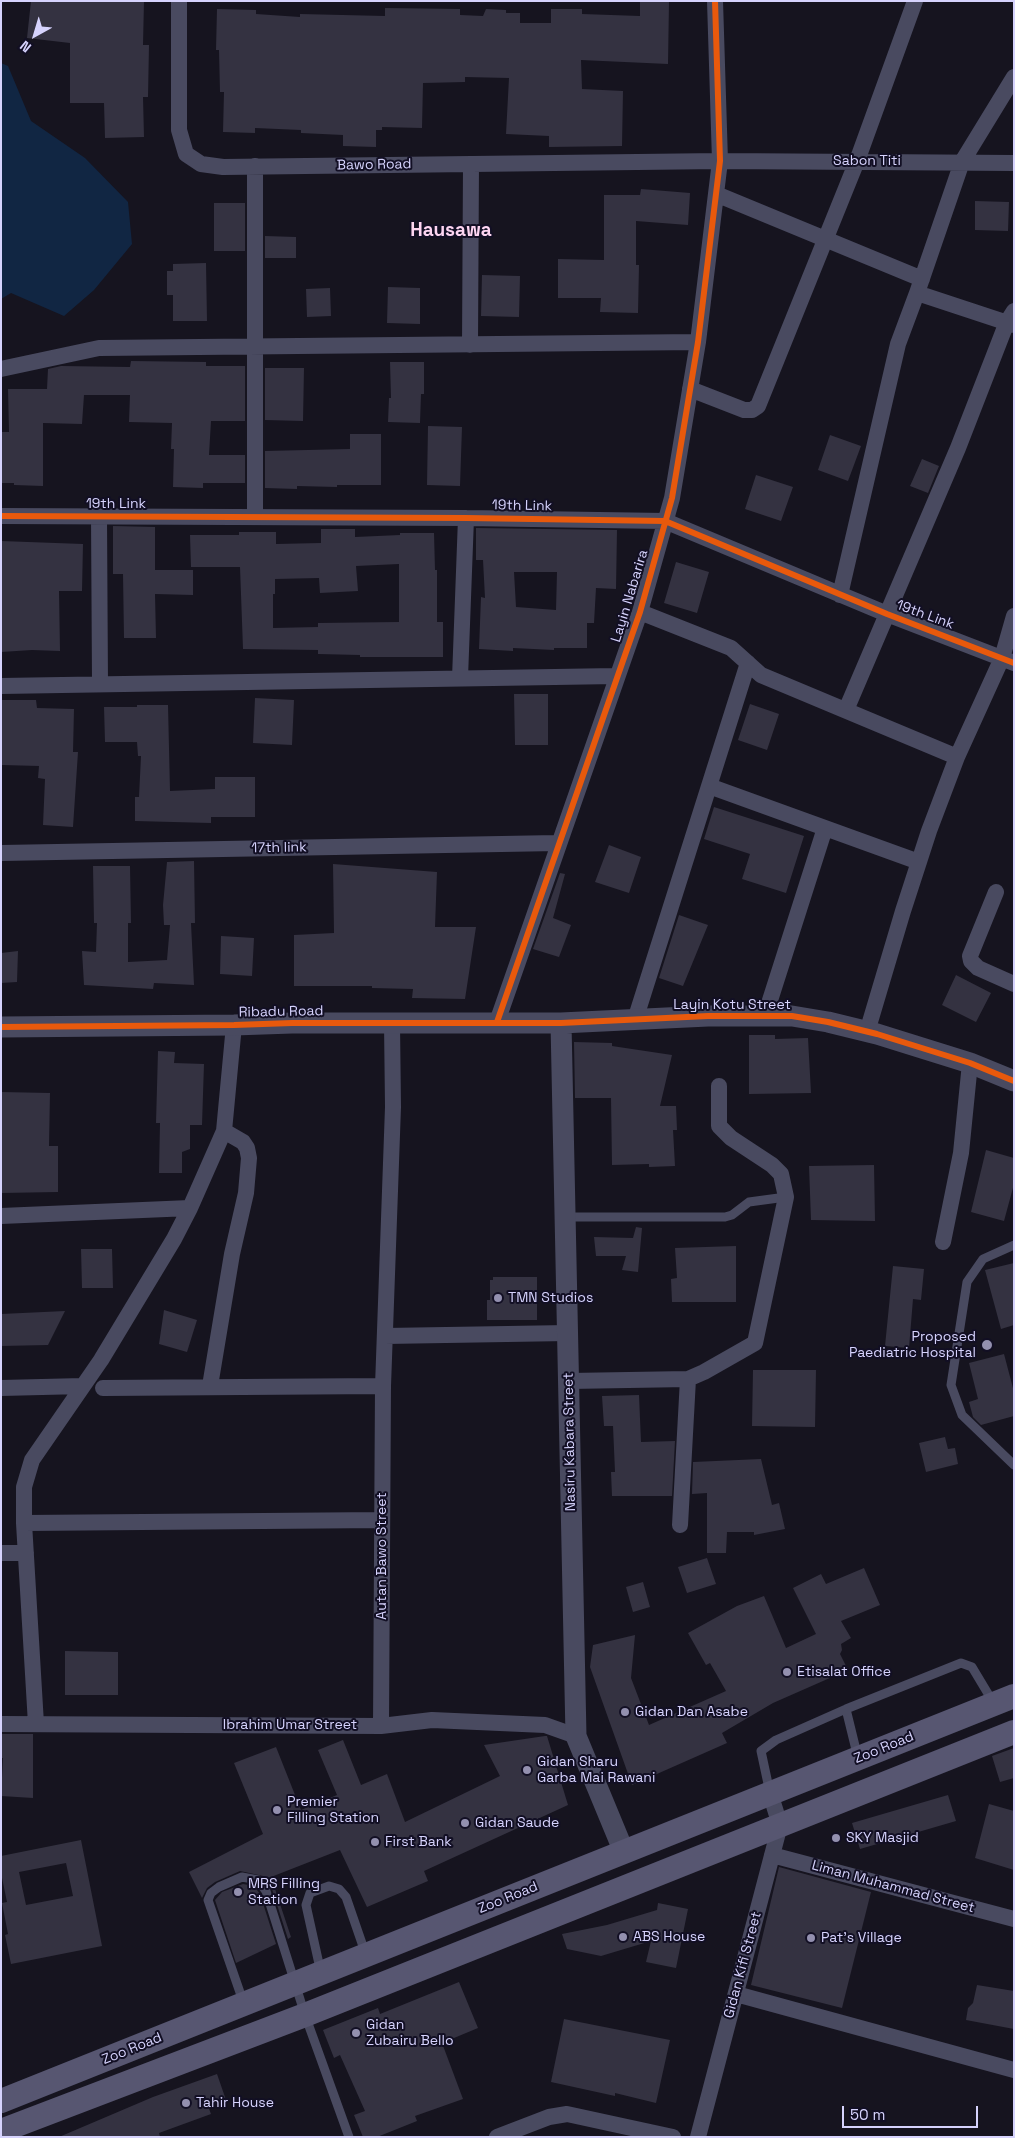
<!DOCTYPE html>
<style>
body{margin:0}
#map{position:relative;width:1015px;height:2138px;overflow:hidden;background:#16141f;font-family:"Space Grotesk",sans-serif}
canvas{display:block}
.frame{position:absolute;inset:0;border:2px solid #d6d3fd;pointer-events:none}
.north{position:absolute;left:10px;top:10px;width:50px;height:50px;-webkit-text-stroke:4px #120f24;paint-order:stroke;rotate:219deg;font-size:14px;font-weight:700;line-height:20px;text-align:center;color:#d6d3fd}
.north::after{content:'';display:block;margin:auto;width:18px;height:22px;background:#d6d3fd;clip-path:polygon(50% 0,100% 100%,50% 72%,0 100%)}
.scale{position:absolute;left:842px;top:2106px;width:136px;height:22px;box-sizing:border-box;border:2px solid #d6d3fd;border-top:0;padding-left:6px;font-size:15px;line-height:18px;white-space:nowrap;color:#d6d3fd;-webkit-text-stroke:4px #120f24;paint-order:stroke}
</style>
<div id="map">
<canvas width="1015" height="2138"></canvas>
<div class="frame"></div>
<div class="north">N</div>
<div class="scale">50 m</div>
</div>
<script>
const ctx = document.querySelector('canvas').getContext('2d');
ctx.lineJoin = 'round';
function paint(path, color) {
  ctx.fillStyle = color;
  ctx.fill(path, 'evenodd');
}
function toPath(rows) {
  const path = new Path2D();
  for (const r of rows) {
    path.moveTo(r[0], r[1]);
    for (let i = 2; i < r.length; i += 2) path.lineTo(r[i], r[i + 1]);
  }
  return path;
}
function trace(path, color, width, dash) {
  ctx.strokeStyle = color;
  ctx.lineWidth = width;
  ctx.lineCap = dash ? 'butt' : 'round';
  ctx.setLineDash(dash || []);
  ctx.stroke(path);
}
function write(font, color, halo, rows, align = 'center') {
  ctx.font = font + ' "Space Grotesk",sans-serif';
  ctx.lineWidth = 4;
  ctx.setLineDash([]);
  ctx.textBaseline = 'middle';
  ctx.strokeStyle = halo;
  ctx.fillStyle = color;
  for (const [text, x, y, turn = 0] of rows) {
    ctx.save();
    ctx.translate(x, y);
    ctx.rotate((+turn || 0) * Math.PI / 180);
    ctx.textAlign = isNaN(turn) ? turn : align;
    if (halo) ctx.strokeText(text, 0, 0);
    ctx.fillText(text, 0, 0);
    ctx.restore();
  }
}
const water = toPath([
 [1,63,8,66,31,121,85,158,128,202,132,244,94,290,64,316,11,293,1,299]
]);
const building = toPath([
 [31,1,144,1,143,45,149,45,148,97,143,97,144,137,105,138,104,103,70,103,70,43,27,38],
 [640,2,669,2,668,64,581,60,582,89,623,91,622,146,549,147,549,136,506,134,509,78,465,77,465,82,423,83,422,128,382,127,382,130,376,130,376,147,343,146,343,135,301,133,301,130,255,128,255,133,223,132,224,92,220,92,219,50,216,50,217,9,256,10,256,14,300,17,300,14,385,16,385,8,460,9,460,15,483,16,486,9,506,10,506,13,520,13,520,23,551,23,551,9,582,9,582,14,640,16],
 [641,189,690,193,688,225,636,221,636,265,639,265,638,313,600,312,601,298,558,298,558,259,604,260,604,195,640,195],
 [975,201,1009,202,1008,231,975,230],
 [214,203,245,203,245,251,214,251],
 [265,236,296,237,296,258,265,258],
 [206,263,207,321,173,321,173,295,167,295,167,271,173,271,173,264],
 [482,275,520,276,519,317,481,316],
 [388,287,420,288,420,324,387,323],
 [330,288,331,316,307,317,306,289],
 [131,361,206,362,206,366,245,366,245,421,211,421,209,455,245,455,245,483,203,483,203,488,173,487,174,449,171,449,172,423,129,422,130,395,84,395,82,424,43,423,43,486,14,485,14,483,1,483,1,432,9,432,8,389,47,389,48,369,61,366,130,367],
 [390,362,424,362,424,394,421,394,420,423,388,422,389,398,391,398],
 [265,368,304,368,303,421,265,420],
 [428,426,462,427,460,486,427,485],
 [350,434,381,434,381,485,337,485,337,487,297,486,297,489,265,488,265,451,350,449],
 [830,435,861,446,848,481,818,470],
 [922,459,939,466,928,493,910,486],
 [756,475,793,487,781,521,745,509],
 [113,526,155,527,155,570,193,570,193,595,155,594,156,638,124,638,123,574,113,574],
 [476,528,617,530,616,589,596,588,594,623,587,623,587,648,554,648,554,650,513,648,513,651,479,649,481,597,485,598,483,560,476,560],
 [514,572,557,572,556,610,516,607],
 [321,529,355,529,355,537,400,535,400,533,434,533,435,570,437,570,437,622,443,622,443,657,360,657,360,655,318,654,318,650,243,649,240,567,191,567,190,535,239,535,239,532,276,532,276,544,321,543],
 [399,564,399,622,318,623,318,627,273,628,273,594,275,594,275,579,319,578,320,593,358,591,356,566],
 [1,541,83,544,82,591,59,591,60,651,32,650,1,652],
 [676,562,709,572,697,613,664,603],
 [514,694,548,694,548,745,515,745],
 [255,698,294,700,292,745,253,743],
 [2,700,36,700,37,708,74,709,73,752,78,752,73,827,43,825,45,779,38,778,39,766,2,765],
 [750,704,779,714,767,750,738,740],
 [137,705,168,705,170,791,215,789,215,777,255,777,255,817,211,817,211,823,135,821,135,797,139,797,141,756,138,756,137,742,105,742,104,707,137,707],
 [714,807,804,836,786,893,742,879,750,854,704,839],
 [609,845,641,857,629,893,595,882],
 [194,861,195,923,191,923,194,985,154,983,153,989,84,985,82,951,96,952,97,923,94,923,93,866,130,866,131,923,128,923,128,962,167,960,170,925,164,925,163,905,167,862],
 [333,864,437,872,435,927,476,927,465,999,412,998,413,989,372,988,372,986,294,986,294,935,334,933],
 [560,873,565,874,553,918,571,925,559,957,533,949],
 [679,915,708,925,683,986,659,978],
 [221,936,254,938,252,976,220,974],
 [18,951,17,982,1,983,1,953],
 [956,975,991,993,976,1022,942,1005],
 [749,1035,775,1035,775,1039,808,1038,811,1093,749,1094],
 [574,1042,612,1043,612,1046,672,1055,660,1106,676,1106,677,1130,673,1130,675,1166,649,1167,649,1164,612,1165,611,1098,575,1098],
 [158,1051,175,1052,174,1063,204,1064,202,1125,190,1125,190,1149,182,1152,182,1173,159,1173,160,1123,156,1123],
 [1,1092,50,1093,49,1146,58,1146,58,1192,1,1193],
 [986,1150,1014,1158,1014,1184,1004,1221,971,1212],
 [874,1165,875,1221,811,1220,809,1166],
 [636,1227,642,1228,638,1272,622,1270,626,1256,596,1256,594,1237,633,1238],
 [736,1246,736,1302,672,1302,671,1279,677,1278,675,1248],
 [81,1249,112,1249,113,1288,82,1288],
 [1014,1263,1014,1325,1001,1329,985,1270],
 [893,1266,924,1269,921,1300,913,1299,909,1348,885,1346],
 [493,1277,537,1277,537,1320,487,1320,487,1300,490,1300,490,1280,493,1280],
 [164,1310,197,1320,187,1352,159,1344],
 [65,1311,48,1345,1,1346,1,1314],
 [1004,1354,1014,1392,1014,1416,981,1425,973,1417,969,1402,978,1399,969,1363],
 [753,1370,816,1370,815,1427,752,1426],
 [639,1395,641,1442,675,1441,672,1496,612,1496,611,1472,615,1472,613,1426,604,1426,602,1396],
 [945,1437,948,1449,955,1448,958,1464,926,1472,919,1443],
 [761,1459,772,1505,779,1503,785,1529,754,1535,754,1532,727,1532,726,1553,707,1553,707,1493,692,1494,693,1462],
 [707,1558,716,1584,687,1593,678,1567],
 [864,1568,880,1605,841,1621,851,1638,841,1644,842,1650,840,1654,848,1670,773,1703,722,1733,727,1743,632,1785,590,1667,593,1645,635,1635,631,1678,649,1725,726,1691,710,1663,706,1665,688,1633,737,1606,764,1596,786,1648,816,1634,793,1588,821,1574,826,1584],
 [643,1582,650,1607,633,1612,626,1587],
 [65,1651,118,1652,118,1695,65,1695],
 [1,1734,33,1734,33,1798,1,1796,3,1758,1,1758],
 [545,1736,547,1736,568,1805,424,1871,428,1881,367,1907,340,1850,271,1877,291,1937,288,1939,272,1889,263,1876,240,1871,215,1882,207,1888,202,1898,189,1872,263,1834,234,1763,276,1747,301,1810,337,1795,318,1750,343,1740,361,1785,387,1774,405,1822,500,1776,484,1745],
 [1014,1748,1014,1778,1000,1782,992,1756],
 [948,1795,956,1821,860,1849,852,1823],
 [989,1804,1014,1811,1014,1870,975,1858],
 [81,1840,102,1946,11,1964,5,1935,8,1934,2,1903,7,1902,1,1873,1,1856],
 [66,1863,73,1896,26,1905,19,1872],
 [779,1867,871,1892,842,2008,751,1985],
 [243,1884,254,1886,260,1894,276,1944,236,1963,215,1900,222,1892],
 [658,1903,688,1909,676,1968,646,1962,651,1941,601,1956,567,1949,562,1934,607,1925,657,1910],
 [459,1982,478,2028,442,2043,463,2099,415,2116,417,2121,377,2137,363,2137,354,2115,365,2111,340,2055,334,2058,323,2030,378,2008,380,2014],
 [977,1985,1014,1991,1014,2029,966,2020,968,2008,973,2003],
 [564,2019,670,2040,656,2103,615,2093,615,2096,551,2082],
 [217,2074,226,2100,208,2106,211,2114,159,2133,160,2137,59,2137,153,2097]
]);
const service = toPath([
 [566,1217,725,1217,732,1215,749,1202,786,1197],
 [1014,1245,983,1259,967,1282,951,1385,962,1415,1014,1465],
 [846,1709,858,1758],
 [770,1793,761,1751,776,1740,846,1709,961,1663,972,1667,993,1702],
 [321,1973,306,1905,310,1893,329,1886,339,1889,346,1897,366,1955],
 [244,2004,208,1900,211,1893,219,1887,242,1877,258,1880,266,1891,305,2015,349,2137]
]);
const minor = toPath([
 [179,1,179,130,186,154,201,164,223,167,720,161,1014,163],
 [1014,77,962,162,917,293,1014,325],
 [255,166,255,517],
 [716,194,922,279],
 [470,345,471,164],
 [1,369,99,348,698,342],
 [690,389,744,410,752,410,758,406,857,161,915,1],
 [1,516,466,518,665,521,887,614,1014,663],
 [99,517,100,684],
 [840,595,898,344,917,293],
 [640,612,731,648,761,675,957,757],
 [460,678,466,518],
 [1,686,616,676],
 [846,710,958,448,1007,322,1014,311],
 [709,786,919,862],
 [1,853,557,843],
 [996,892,970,956,971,961,978,968,1014,984],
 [765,1016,825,828],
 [635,1020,748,663],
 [497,1022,640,612,672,498,698,342,720,161,715,1],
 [867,1032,903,911,929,831,957,757,1002,658,1014,616],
 [1,1216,190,1208],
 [943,1242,961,1153,970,1063],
 [385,1336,568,1333],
 [569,1381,688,1379,704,1372,755,1343,786,1197,781,1174,772,1165,731,1138,719,1126,719,1086],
 [210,1386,232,1254,246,1193,249,1158,247,1148,243,1142,224,1131],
 [1,1388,83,1386],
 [103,1388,383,1386,393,1107,392,1023],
 [24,1523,382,1520],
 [680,1525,688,1379],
 [1,1553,26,1553],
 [1,1724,381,1726,432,1720,545,1725,576,1736],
 [36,1724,24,1523,24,1487,32,1460,101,1360,174,1239,190,1208,224,1131,234,1025],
 [381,1726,383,1386],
 [772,1855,1014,1919],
 [736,1994,1014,2070],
 [497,2137,549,2117,567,2114,673,2137],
 [698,2137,780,1825,770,1793]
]);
const tertiary = toPath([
 [561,1023,576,1736,624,1852],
 [1,1027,234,1025,292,1023,561,1023,708,1016,792,1016,828,1022,877,1034,970,1063,1014,1081]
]);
const secondary = toPath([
 [1,2101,1014,1696],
 [1,2131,305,2015,1014,1732]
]);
const cycleway = toPath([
 [1,516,466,518,665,521,887,614,1014,663],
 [497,1022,640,612,672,498,698,342,720,161,715,1],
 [1,1027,234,1025,292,1023,561,1023,708,1016,792,1016,828,1022,877,1034,970,1063,1014,1081]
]);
const markers = [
 [498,1298,5,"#9390af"],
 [987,1345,6,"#9390af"],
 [787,1672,5,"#9390af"],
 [625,1712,5,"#9390af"],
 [527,1770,5,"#9390af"],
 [277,1810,5,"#9390af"],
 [465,1823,5,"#9390af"],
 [836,1838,5,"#9390af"],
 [375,1842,5,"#9390af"],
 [238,1892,5,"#9390af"],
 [623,1937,5,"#9390af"],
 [811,1938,5,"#9390af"],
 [356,2033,5,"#9390af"],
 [186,2103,5,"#9390af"]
];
const streetNames = [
 ["Sabon Titi",867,161],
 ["Bawo Road",374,165,-1],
 ["19th Link",116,504],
 ["19th Link",522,506,1],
 ["Layin Nabarira",630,596,-73],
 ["19th Link",925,615,20],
 ["17th link",279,848,-1],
 ["Layin Kotu Street",732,1005],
 ["Ribadu Road",281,1012,-1],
 ["Nasiru Kabara Street",570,1442,-91],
 ["Autan Bawo Street",382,1556,-90],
 ["Ibrahim Umar Street",290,1725],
 ["Zoo Road",884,1748,-22],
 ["Liman Muhammad Street",893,1887,15],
 ["Zoo Road",508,1898,-22],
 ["Gidan Kifi Street",743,1965,-75],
 ["Zoo Road",132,2049,-22]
];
const poiNames = [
 ["TMN Studios",508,1298],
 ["Proposed",976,1337,"right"],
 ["Paediatric Hospital",976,1353,"right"],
 ["Etisalat Office",797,1672],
 ["Gidan Dan Asabe",635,1712],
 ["Gidan Sharu",537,1762],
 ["Garba Mai Rawani",537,1778],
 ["Premier",287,1802],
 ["Filling Station",287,1818],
 ["Gidan Saude",475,1823],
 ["SKY Masjid",846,1838],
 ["First Bank",385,1842],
 ["MRS Filling",248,1884],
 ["Station",248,1900],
 ["ABS House",633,1937],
 ["Pat's Village",821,1938],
 ["Gidan",366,2025],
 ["Zubairu Bello",366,2041],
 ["Tahir House",196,2103]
];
const districtNames = [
 ["Hausawa",451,231]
];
paint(water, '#112643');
paint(building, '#343241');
trace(service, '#494a60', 9);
trace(minor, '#494a60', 16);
trace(tertiary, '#494a60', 21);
trace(secondary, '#575671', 24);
trace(cycleway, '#e8590c', 6);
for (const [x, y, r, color] of markers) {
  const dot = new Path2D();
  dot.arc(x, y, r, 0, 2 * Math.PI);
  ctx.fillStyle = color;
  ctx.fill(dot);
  trace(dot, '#120f24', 2);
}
write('14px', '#d6d3fd', '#120f24', streetNames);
write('14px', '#d6d3fd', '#120f24', poiNames, 'left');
write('bold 19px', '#fdd5f1', '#120f24', districtNames);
</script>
